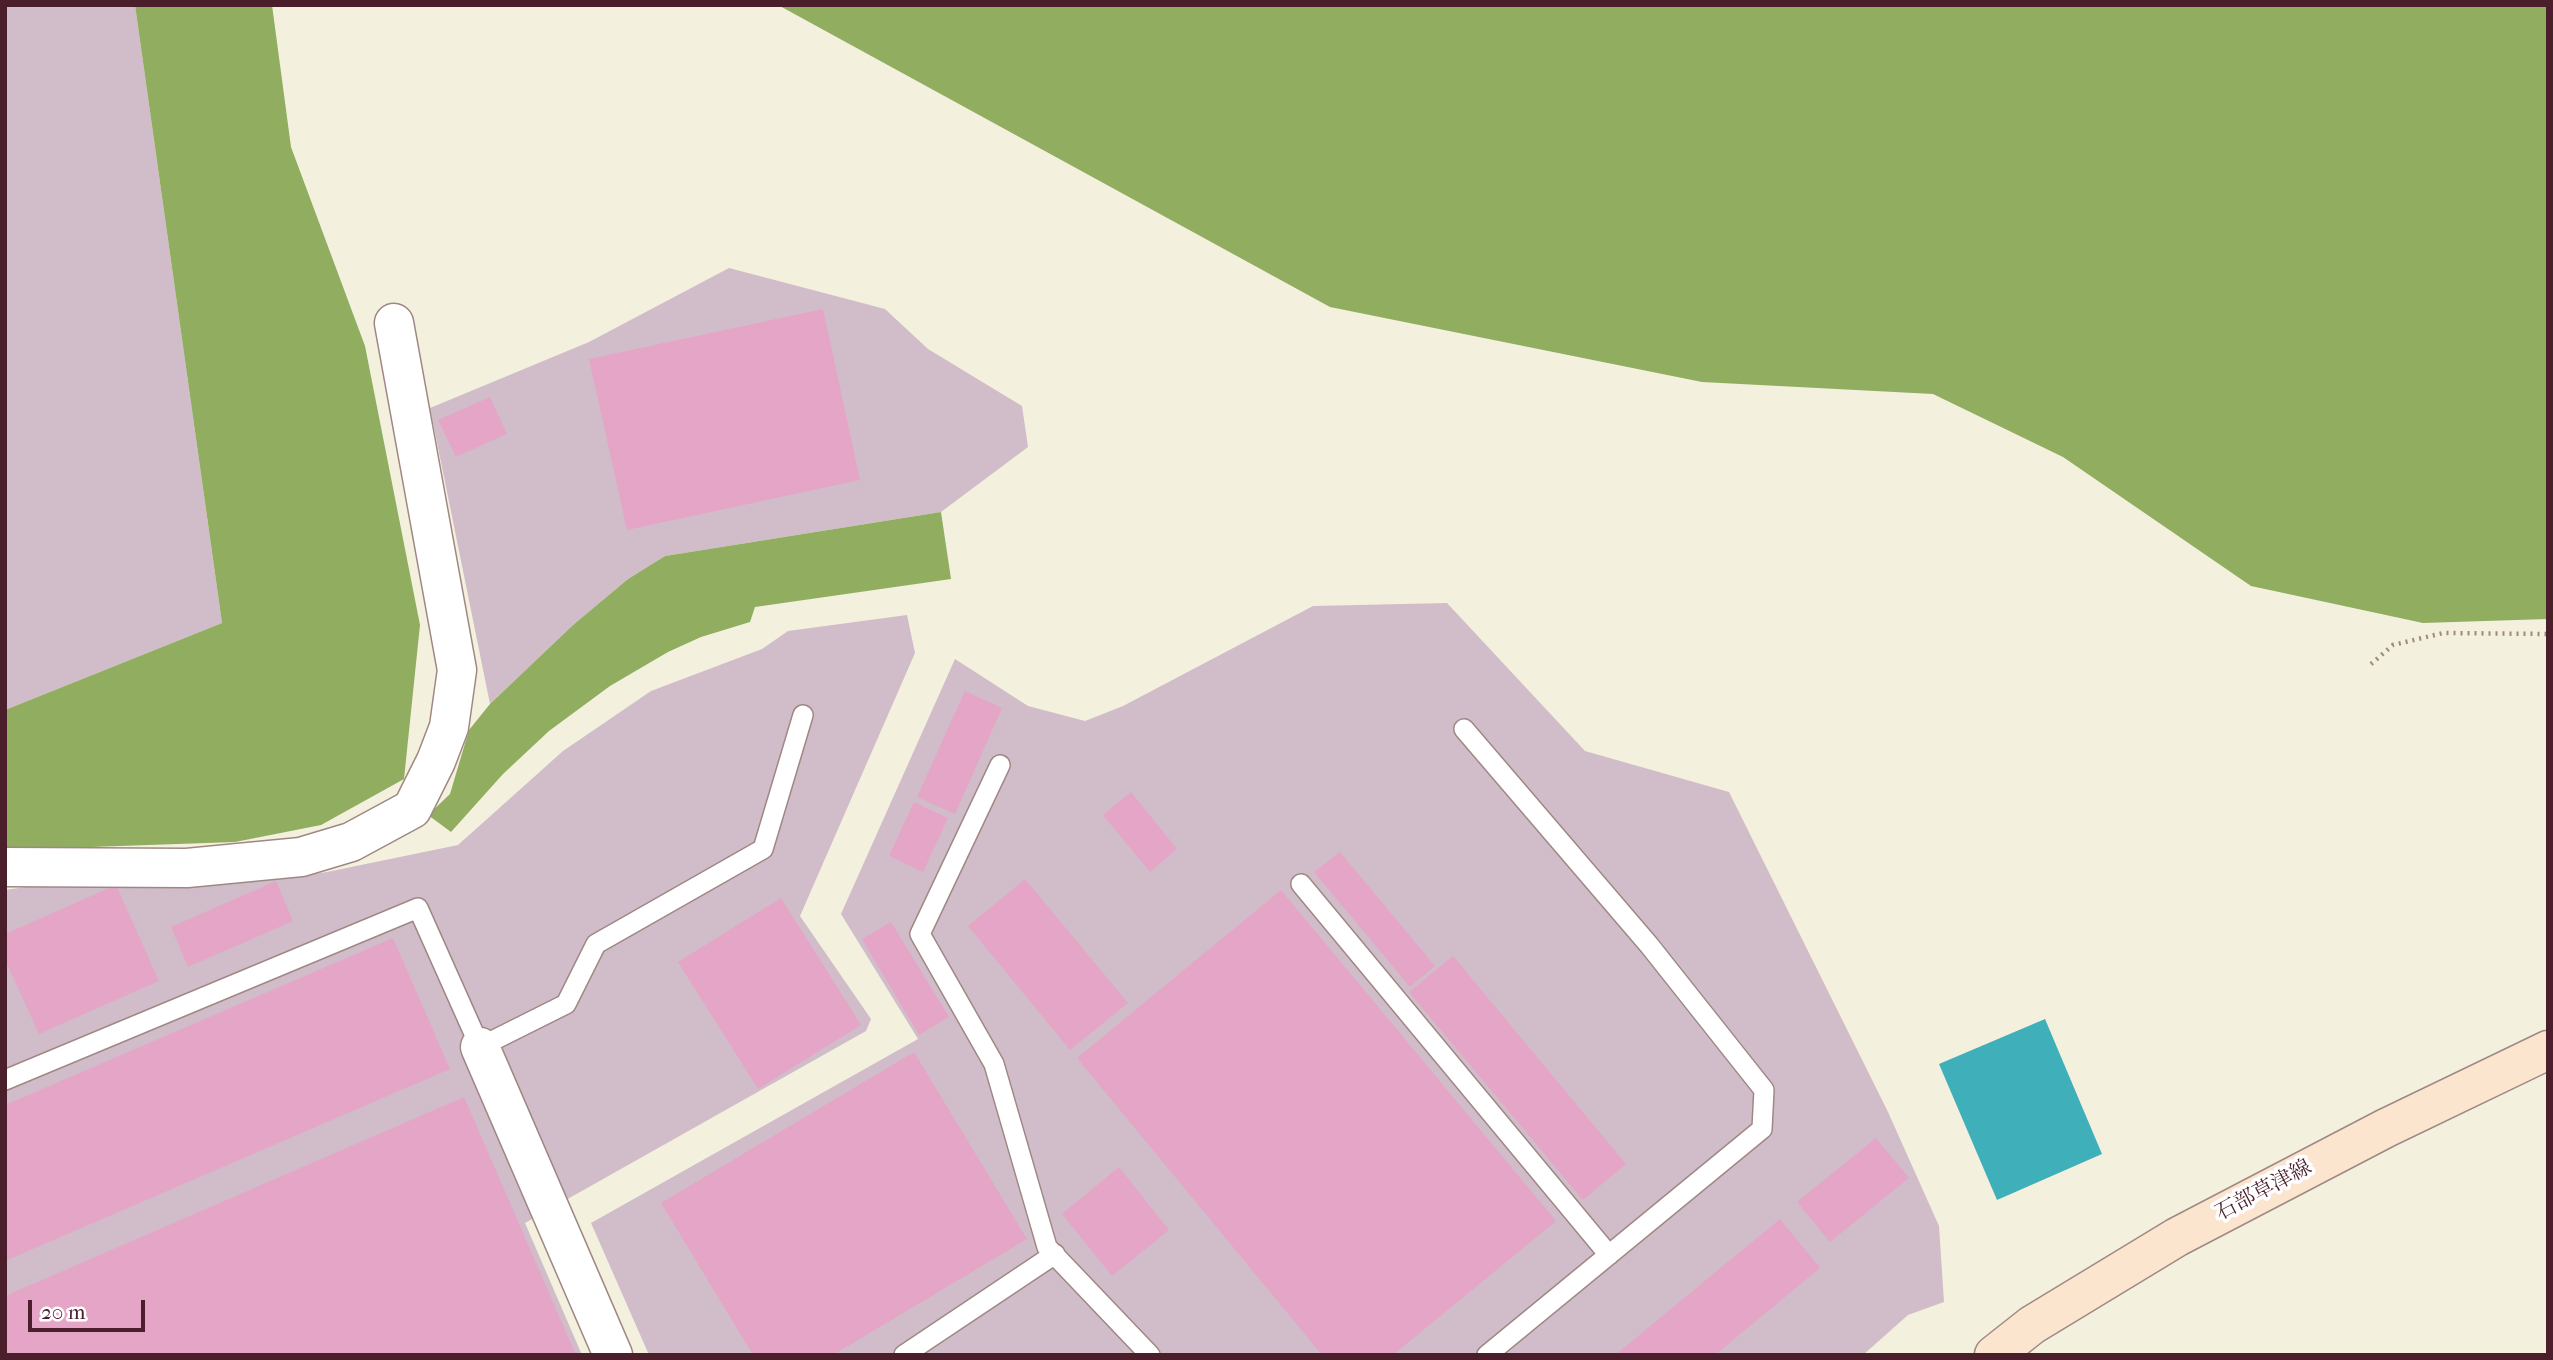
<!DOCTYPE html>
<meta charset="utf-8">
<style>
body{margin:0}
#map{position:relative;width:2553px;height:1360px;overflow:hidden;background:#f4f0de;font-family:"IM FELL French Canon",serif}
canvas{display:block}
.frame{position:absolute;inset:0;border:7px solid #4a1f2b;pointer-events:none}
.scale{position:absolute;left:28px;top:1300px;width:117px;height:32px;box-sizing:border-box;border:4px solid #4a1f2b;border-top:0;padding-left:9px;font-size:21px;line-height:24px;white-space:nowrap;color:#4a1f2b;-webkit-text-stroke:5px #fff;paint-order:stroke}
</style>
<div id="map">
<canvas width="2553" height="1360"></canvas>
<div class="frame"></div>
<div class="scale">20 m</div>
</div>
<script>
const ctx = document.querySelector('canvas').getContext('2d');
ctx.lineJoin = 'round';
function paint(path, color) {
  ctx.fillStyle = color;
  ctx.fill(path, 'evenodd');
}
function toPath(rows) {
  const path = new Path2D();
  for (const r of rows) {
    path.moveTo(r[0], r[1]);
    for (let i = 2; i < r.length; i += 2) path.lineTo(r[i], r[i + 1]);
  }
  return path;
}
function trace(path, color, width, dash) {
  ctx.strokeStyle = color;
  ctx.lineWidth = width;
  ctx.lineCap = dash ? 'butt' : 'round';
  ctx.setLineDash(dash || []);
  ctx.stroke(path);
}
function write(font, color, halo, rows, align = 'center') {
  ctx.font = font + ' "IM FELL French Canon","Noto Serif JP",serif';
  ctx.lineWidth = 7;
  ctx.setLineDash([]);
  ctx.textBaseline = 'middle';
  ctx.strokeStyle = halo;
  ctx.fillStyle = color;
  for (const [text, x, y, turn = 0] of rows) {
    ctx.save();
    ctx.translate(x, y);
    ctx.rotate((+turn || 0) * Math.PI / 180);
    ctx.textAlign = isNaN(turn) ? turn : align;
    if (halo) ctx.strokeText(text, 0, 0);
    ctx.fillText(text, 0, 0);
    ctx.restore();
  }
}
const industrial = toPath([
 [5,5,135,5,222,623,5,710],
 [729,268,885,309,928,349,1022,406,1028,447,941,512,665,556,628,579,573,625,490,704,430,408,589,342],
 [1447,603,1585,751,1729,792,1888,1112,1939,1226,1944,1302,1908,1315,1863,1355,649,1355,591,1223,918,1039,841,914,955,659,1028,706,1085,721,1123,706,1313,606],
 [907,615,915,653,800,916,871,1019,866,1031,525,1223,582,1355,5,1355,5,890,59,882,186,885,265,881,327,872,458,845,563,751,651,691,762,649,788,631]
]);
const forest = toPath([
 [135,5,272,5,291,147,365,346,420,625,404,779,321,825,235,842,5,850,5,710,222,623],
 [778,5,2548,5,2548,619,2423,623,2251,586,2063,457,1933,394,1702,382,1330,307],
 [941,512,951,579,755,607,750,622,701,637,668,652,610,686,549,731,503,774,451,832,428,815,450,794,469,730,490,704,573,625,628,579,665,556]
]);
const water = toPath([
 [2045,1019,2102,1154,1997,1200,1939,1064]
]);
const building = toPath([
 [823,309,860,480,627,530,589,359],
 [490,397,507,434,456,457,438,420],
 [965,691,1002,708,955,814,917,797],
 [1131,792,1177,849,1150,872,1103,815],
 [914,802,948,818,923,872,889,856],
 [1340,852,1435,966,1410,987,1314,872],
 [1025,879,1128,1003,1070,1050,968,926],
 [276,881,293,921,188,967,171,927],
 [116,885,159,981,39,1034,5,960,5,934],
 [1281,890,1556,1221,1393,1355,1322,1355,1077,1058],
 [781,898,861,1025,758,1089,678,962],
 [891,922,949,1017,919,1035,862,939],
 [393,938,450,1069,5,1261,5,1105],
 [1453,956,1626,1164,1583,1200,1409,992],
 [914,1052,1027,1239,833,1355,753,1355,661,1203],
 [464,1097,576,1355,5,1355,5,1296],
 [1876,1138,1909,1178,1830,1242,1797,1202],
 [1119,1167,1169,1230,1112,1276,1062,1214],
 [1780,1219,1820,1268,1715,1355,1615,1355]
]);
const path = toPath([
 [2371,664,2393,645,2443,633,2548,634]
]);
const lane = toPath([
 [1464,729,1649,945,1764,1090,1762,1129,1487,1355],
 [1000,765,920,934,994,1064,1047,1247,1150,1355],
 [1301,884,1609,1255],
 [5,1080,418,908,480,1047,566,1004,596,944,763,849,803,715],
 [904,1355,1055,1254]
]);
const street = toPath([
 [5,867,187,868,301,857,351,842,412,809,436,761,449,727,457,670,394,323],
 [480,1047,613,1355]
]);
const secondary = toPath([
 [1994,1355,2032,1325,2177,1237,2386,1128,2548,1050]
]);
const streetNames = [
 ["石部草津線",2264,1191,-28]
];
paint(industrial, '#d1bdca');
paint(forest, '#90ad60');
paint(water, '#3fafba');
paint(building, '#e5a5c6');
trace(lane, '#9f8884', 22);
trace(street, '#9f8884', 41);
trace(secondary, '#9f8884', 41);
trace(path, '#9f8884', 4.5, [2, 5]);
trace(lane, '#fff', 19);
trace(street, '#fff', 38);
trace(secondary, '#fbe5cf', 38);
write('21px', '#4a1f2b', '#fff', streetNames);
</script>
